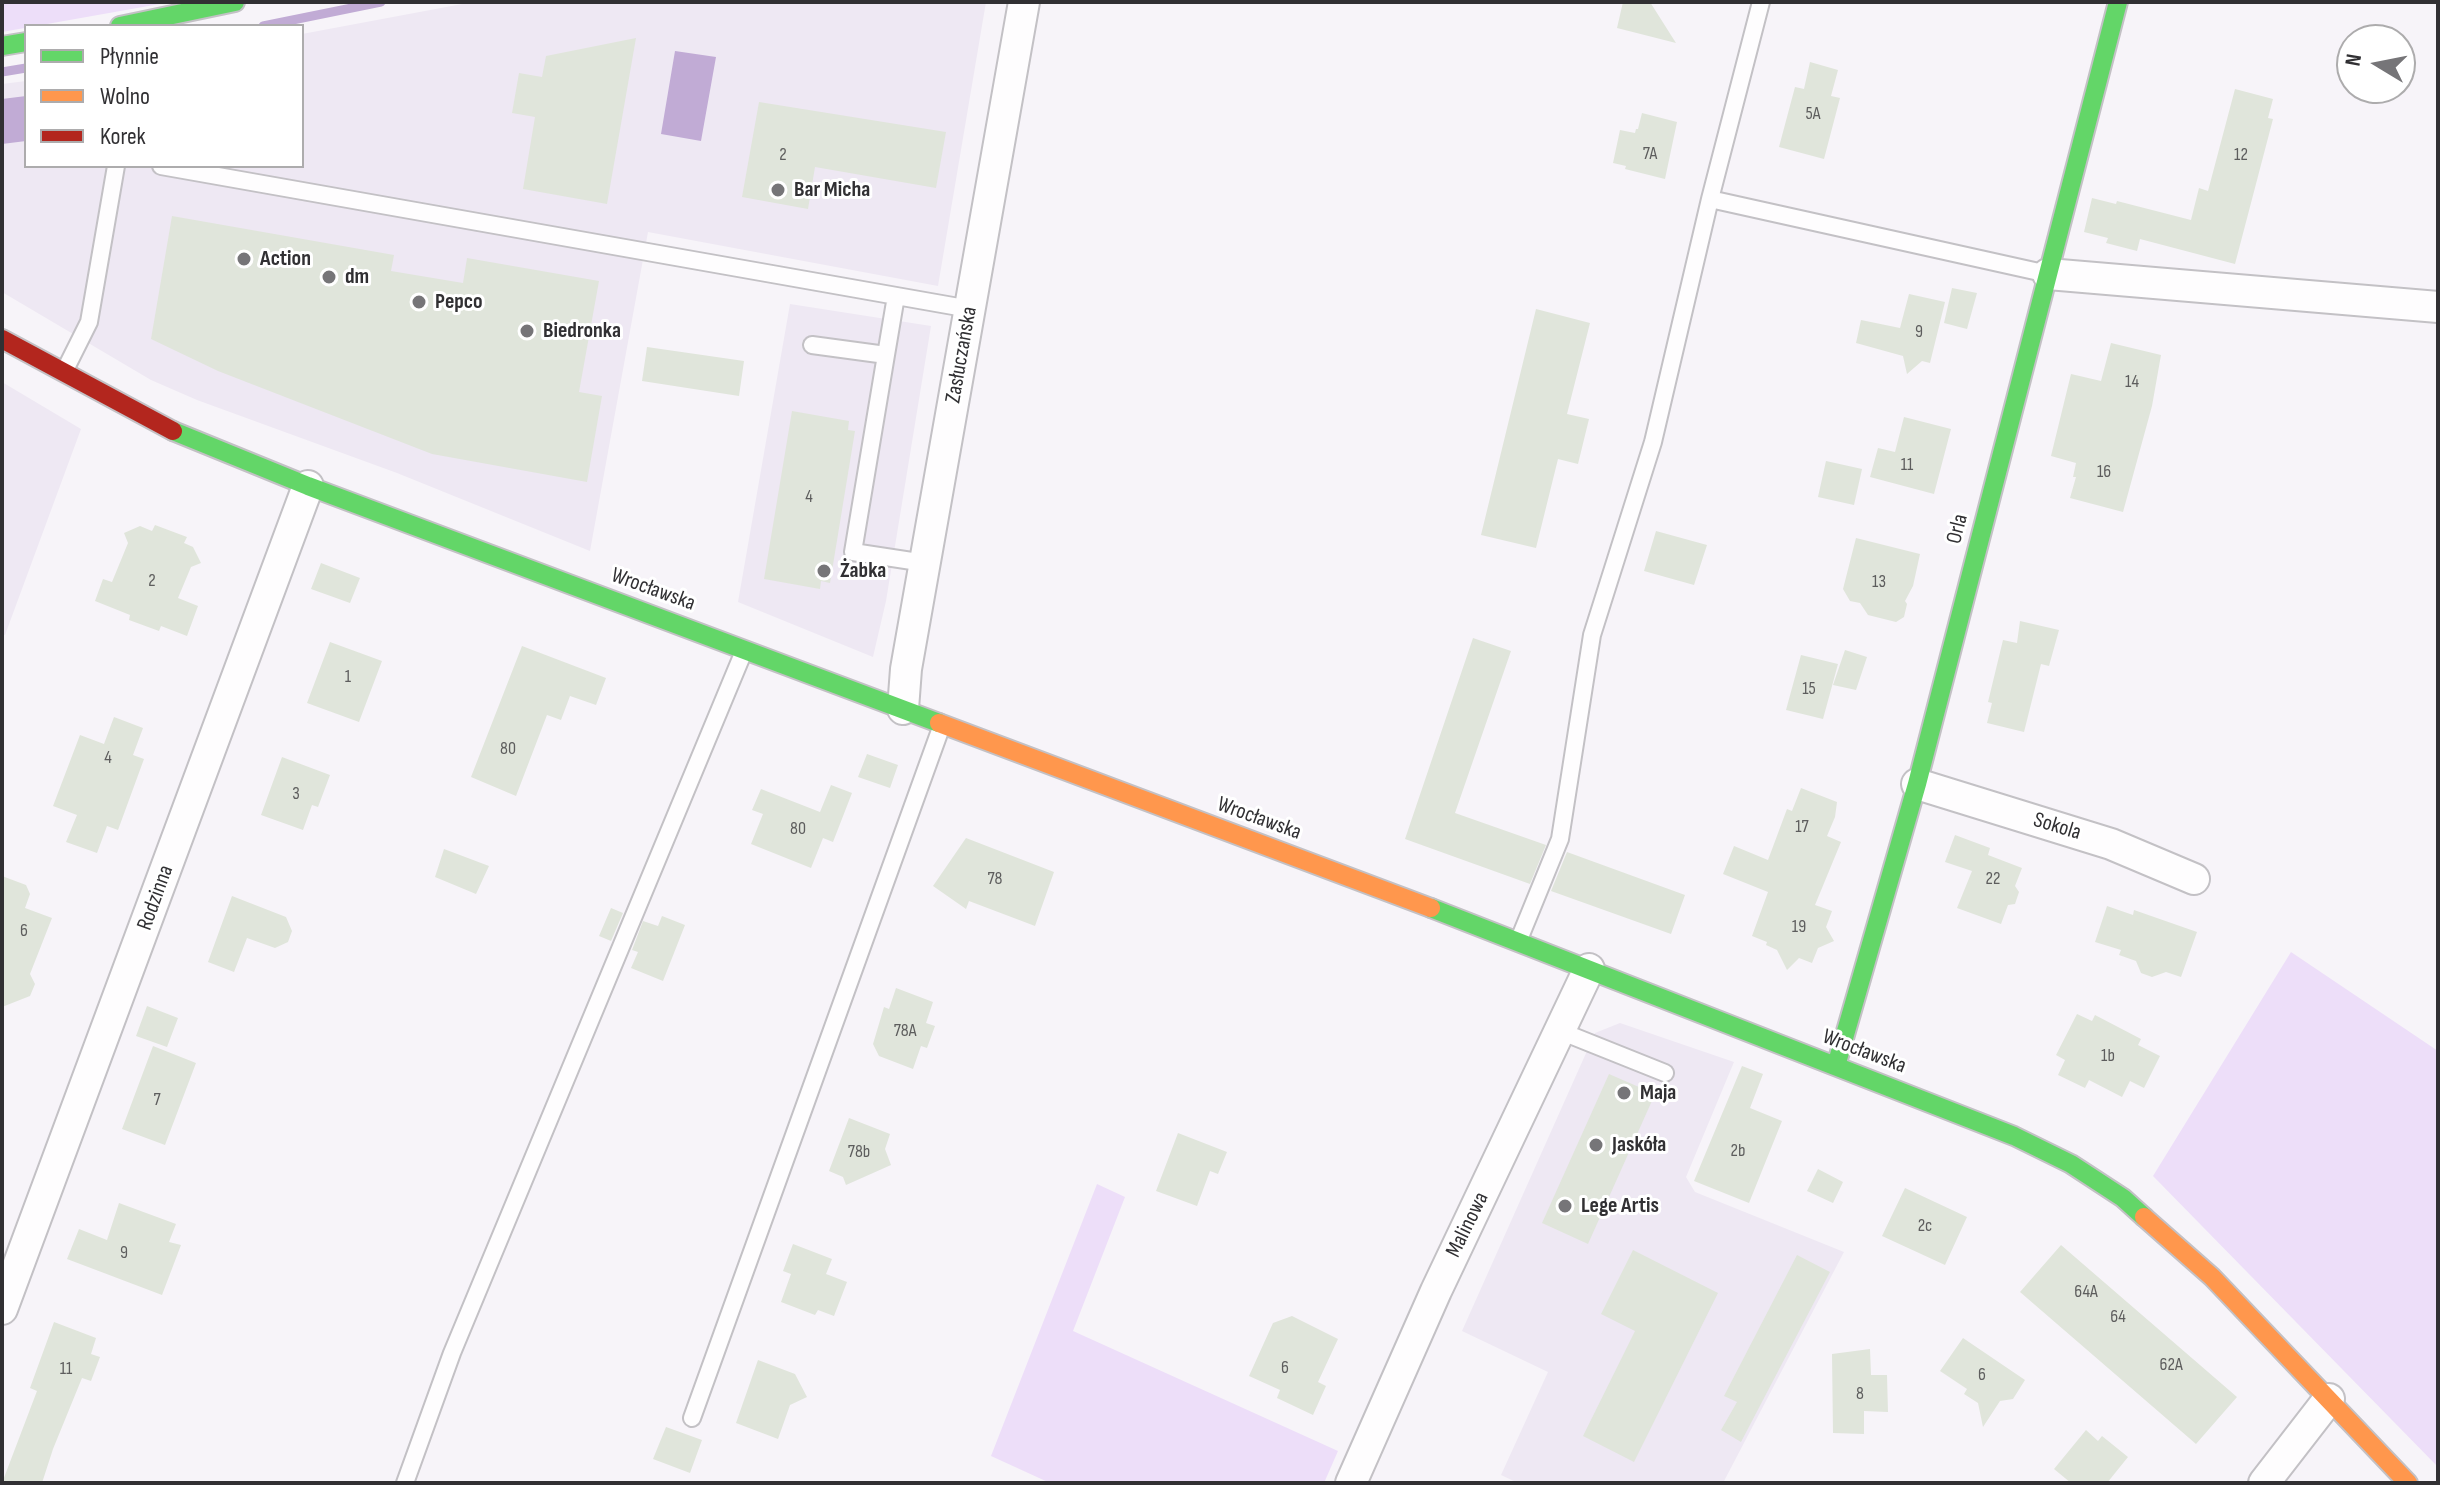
<!DOCTYPE html>
<meta charset="utf-8">
<style>
body{margin:0}
#map{position:relative;width:2440px;height:1485px;overflow:hidden;background:#f7f4f9;font-family:"Sofia Sans Condensed",sans-serif}
canvas{display:block}
.frame{position:absolute;inset:0;border:4px solid #313033;pointer-events:none}
.legend{position:absolute;left:24px;top:24px;width:280px;height:144px;box-sizing:border-box;background:#fff;border:2px solid #adacad;margin:0;padding:10px 14px;list-style:none;font-size:24px;color:#313033}
.legend li{display:flex;align-items:center;gap:16px;height:40px}
.legend b{width:40px;border:2px solid #adacad}
.north{position:absolute;left:2336px;top:24px;width:80px;height:80px;box-sizing:border-box;background:#fff;border:2px solid #adacad;border-radius:50%;rotate:280deg;font-size:22px;font-weight:700;line-height:32px;text-align:center;color:#313033}
.north::after{content:'';display:block;margin:auto;width:28px;height:36px;background:#767578;clip-path:polygon(50% 0,100% 100%,50% 72%,0 100%)}
</style>
<div id="map">
<canvas width="2440" height="1485"></canvas>
<div class="frame"></div>
<ul class="legend">
<li><b style="height:10px;background:#63d668"></b>Płynnie</li>
<li><b style="height:10px;background:#ff974d"></b>Wolno</li>
<li><b style="height:10px;background:#b3261e"></b>Korek</li>
</ul>
<div class="north">N</div>
</div>
<script>
const ctx = document.querySelector('canvas').getContext('2d');
ctx.lineJoin = 'round';
function paint(path, color) {
  ctx.fillStyle = color;
  ctx.fill(path, 'evenodd');
}
function toPath(rows) {
  const path = new Path2D();
  for (const r of rows) {
    path.moveTo(r[0], r[1]);
    for (let i = 2; i < r.length; i += 2) path.lineTo(r[i], r[i + 1]);
  }
  return path;
}
function trace(path, color, width, dash) {
  ctx.strokeStyle = color;
  ctx.lineWidth = width;
  ctx.lineCap = dash ? 'butt' : 'round';
  ctx.setLineDash(dash || []);
  ctx.stroke(path);
}
function write(font, color, halo, rows, align = 'center') {
  ctx.font = font + ' "Sofia Sans Condensed",sans-serif';
  ctx.lineWidth = 6;
  ctx.setLineDash([]);
  ctx.textBaseline = 'middle';
  ctx.strokeStyle = halo;
  ctx.fillStyle = color;
  for (const [text, x, y, turn = 0] of rows) {
    ctx.save();
    ctx.translate(x, y);
    ctx.rotate((+turn || 0) * Math.PI / 180);
    ctx.textAlign = isNaN(turn) ? turn : align;
    if (halo) ctx.strokeText(text, 0, 0);
    ctx.fillText(text, 0, 0);
    ctx.restore();
  }
}
const built = toPath([
 [473,2,986,2,938,286,648,232,590,551,397,473,197,400,151,380,2,292,2,84,26,81,26,166,302,166,302,34],
 [790,304,931,326,886,601,873,657,738,602],
 [2,382,81,429,5,635,2,634],
 [1620,1023,1734,1062,1686,1177,1695,1192,1844,1252,1723,1483,1518,1483,1501,1475,1548,1372,1462,1331,1595,1033]
]);
const green = toPath([
 [2,2,171,2,2,32],
 [2291,952,2438,1051,2438,1467,2153,1176],
 [1097,1184,1125,1197,1073,1331,1338,1451,1324,1483,1050,1483,991,1456]
]);
const water = toPath([
 [675,51,716,57,701,141,661,134],
 [26,96,26,141,2,144,2,99]
]);
const stream = toPath([
 [263,26,381,2],
 [2,72,26,68]
]);
const building = toPath([
 [1623,2,1650,2,1676,43,1617,28],
 [636,38,607,204,523,189,535,117,512,113,519,73,542,77,546,56],
 [1810,62,1838,70,1831,96,1840,98,1824,159,1779,147,1795,87,1804,89],
 [2235,89,2273,99,2268,118,2273,119,2235,264,2140,239,2137,251,2106,243,2108,238,2084,232,2092,198,2116,204,2117,201,2191,220,2199,188,2208,191],
 [759,102,946,132,936,188,815,167,808,209,742,197],
 [1642,113,1677,122,1665,179,1625,169,1626,166,1613,163,1620,130,1635,133,1636,129,1638,129],
 [172,216,394,255,391,271,463,283,467,258,599,281,579,392,602,396,587,482,432,454,218,371,151,339],
 [1952,288,1977,293,1967,329,1944,323],
 [1909,294,1945,302,1930,363,1922,361,1907,374,1903,356,1856,343,1861,320,1900,328],
 [1536,309,1590,323,1567,414,1589,419,1578,464,1558,459,1536,548,1481,535],
 [2111,343,2161,355,2152,406,2123,512,2070,498,2076,477,2073,477,2076,463,2051,456,2071,374,2101,381],
 [647,347,744,361,739,396,642,381],
 [792,411,849,421,848,430,855,431,830,583,821,581,820,589,764,579],
 [1904,417,1951,429,1934,494,1870,477,1878,448,1895,452],
 [1826,461,1862,469,1854,505,1818,497],
 [155,525,187,537,184,543,193,547,201,563,191,567,178,598,198,606,187,636,161,626,159,631,129,620,130,615,95,601,103,579,112,582,128,543,124,533,140,526,152,531],
 [1656,531,1707,545,1694,585,1644,571],
 [1856,538,1920,554,1913,586,1905,601,1907,604,1904,617,1896,622,1868,615,1860,603,1850,601,1843,589],
 [321,563,360,578,350,603,311,589],
 [2020,621,2059,630,2049,666,2041,664,2024,732,1987,723,1992,703,1988,702,2003,640,2017,643],
 [1473,638,1511,651,1455,813,1546,845,1530,884,1405,839],
 [330,642,382,661,359,722,307,703],
 [522,646,606,678,596,705,570,696,561,720,547,715,516,796,471,777],
 [1845,650,1867,657,1856,690,1833,685],
 [1801,655,1838,664,1823,719,1786,710],
 [114,717,143,728,133,755,144,759,118,830,107,826,97,853,66,842,77,815,53,806,80,735,104,744],
 [867,754,898,765,890,788,858,777],
 [282,757,330,775,318,807,312,805,303,830,261,815],
 [831,785,852,793,833,842,823,838,811,868,751,844,763,814,752,810,761,789,820,812],
 [1801,788,1837,802,1835,817,1827,836,1841,842,1815,905,1832,911,1826,927,1834,941,1818,948,1812,963,1799,958,1787,970,1777,950,1766,945,1767,942,1752,936,1768,892,1723,874,1734,846,1768,860,1787,809,1792,811],
 [1955,835,1990,848,1988,855,2022,868,2015,886,2019,892,2015,904,2008,905,2001,924,1957,908,1972,871,1945,862],
 [966,838,1054,872,1035,926,969,901,966,909,933,886],
 [444,849,489,866,476,894,435,877],
 [1567,852,1685,895,1671,934,1551,891],
 [2,876,26,885,30,894,25,908,52,918,30,974,35,984,30,996,2,1007],
 [232,896,286,917,292,931,288,942,275,948,247,938,234,972,208,962],
 [2107,906,2133,915,2134,910,2197,932,2181,977,2166,972,2152,977,2141,973,2136,961,2119,955,2121,950,2095,942],
 [611,908,623,913,611,941,599,936],
 [662,916,685,925,663,981,631,968,638,952,632,950,643,921,658,926],
 [896,988,933,1002,926,1023,935,1026,927,1048,921,1046,913,1069,879,1056,873,1044,884,1007,889,1009],
 [147,1006,178,1018,167,1047,136,1036],
 [2077,1014,2092,1021,2095,1015,2141,1039,2138,1045,2160,1056,2144,1088,2130,1081,2122,1097,2089,1080,2085,1088,2058,1075,2065,1060,2056,1055],
 [153,1046,196,1063,165,1145,122,1129],
 [1742,1066,1763,1074,1750,1108,1782,1121,1749,1203,1694,1181],
 [1609,1074,1655,1094,1588,1244,1542,1223],
 [849,1118,890,1134,885,1149,891,1165,846,1185,843,1177,829,1171],
 [1178,1133,1227,1152,1218,1174,1210,1171,1197,1206,1156,1191],
 [1818,1169,1843,1182,1833,1203,1807,1191],
 [1905,1188,1967,1217,1945,1265,1882,1236],
 [119,1203,176,1224,169,1242,181,1245,162,1295,67,1259,79,1229,107,1240],
 [793,1244,832,1259,826,1274,847,1282,834,1316,818,1310,815,1315,781,1302,791,1274,783,1271],
 [2061,1245,2237,1397,2196,1444,2020,1292],
 [1633,1250,1718,1293,1634,1462,1583,1436,1635,1331,1601,1314],
 [1797,1255,1830,1272,1741,1442,1721,1430,1737,1402,1724,1396],
 [1292,1316,1338,1339,1318,1382,1326,1386,1313,1415,1277,1398,1280,1390,1249,1376,1273,1323],
 [54,1322,96,1338,91,1354,100,1357,91,1381,82,1378,53,1449,42,1483,2,1483,37,1391,30,1388],
 [1963,1338,2025,1380,2013,1399,2000,1401,1983,1427,1978,1403,1964,1394,1967,1389,1940,1371],
 [1870,1349,1871,1375,1887,1375,1888,1412,1864,1411,1864,1434,1833,1433,1832,1354],
 [758,1360,795,1374,807,1397,790,1405,778,1439,736,1423],
 [666,1427,702,1440,690,1473,653,1459],
 [2086,1430,2098,1441,2102,1436,2128,1457,2107,1483,2071,1483,2054,1469]
]);
const lane = toPath([
 [161,166,970,309],
 [1710,199,2048,274],
 [812,345,886,355,853,552,925,563],
 [886,355,896,296],
 [64,372,89,322,116,166],
 [1518,942,1560,839,1592,635,1653,442,1710,199,1761,2],
 [1560,1031,1665,1073],
 [692,1418,942,725],
 [405,1483,452,1353,744,651]
]);
const street = toPath([
 [2048,274,2438,307],
 [903,709,906,669,1024,2],
 [1917,784,2111,844,2194,879],
 [2,1309,308,486],
 [1351,1483,1436,1291,1589,969],
 [2264,1483,2329,1399]
]);
const fast = toPath([
 [120,26,235,2],
 [2,46,26,42],
 [173,431,308,486,939,723],
 [1431,908,2014,1136,2071,1164,2123,1198,2144,1217],
 [1836,1066,1917,784,2118,2]
]);
const slow = toPath([
 [939,723,1431,908],
 [2144,1217,2212,1277,2408,1483]
]);
const jam = toPath([
 [2,339,173,431]
]);
const markers = [
 [778,190,8,"#767578"],
 [244,259,8,"#767578"],
 [329,277,8,"#767578"],
 [419,302,8,"#767578"],
 [527,331,8,"#767578"],
 [824,571,8,"#767578"],
 [1624,1093,8,"#767578"],
 [1596,1145,8,"#767578"],
 [1565,1206,8,"#767578"]
];
const numberNames = [
 ["5A",1813,114],
 ["7A",1650,154],
 ["2",783,155],
 ["12",2241,155],
 ["9",1919,332],
 ["14",2132,382],
 ["11",1907,465],
 ["16",2104,472],
 ["4",809,497],
 ["2",152,581],
 ["13",1879,582],
 ["1",348,677],
 ["15",1809,689],
 ["80",508,749],
 ["4",108,758],
 ["3",296,794],
 ["17",1802,827],
 ["80",798,829],
 ["78",995,879],
 ["22",1993,879],
 ["19",1799,927],
 ["6",24,931],
 ["78A",905,1031],
 ["1b",2108,1056],
 ["7",157,1100],
 ["2b",1738,1151],
 ["78b",859,1152],
 ["2c",1925,1226],
 ["9",124,1253],
 ["64A",2086,1292],
 ["64",2118,1317],
 ["62A",2171,1365],
 ["6",1285,1368],
 ["11",66,1369],
 ["6",1982,1375],
 ["8",1860,1394]
];
const poiNames = [
 ["Bar Micha",794,190],
 ["Action",260,259],
 ["dm",345,277],
 ["Pepco",435,302],
 ["Biedronka",543,331],
 ["Żabka",840,571],
 ["Maja",1640,1093],
 ["Jaskóła",1612,1145],
 ["Lege Artis",1581,1206]
];
const streetNames = [
 ["Zasłuczańska",962,355,-80],
 ["Orla",1958,529,-76],
 ["Wrocławska",653,590,20],
 ["Wrocławska",1259,819,20],
 ["Sokola",2057,827,17],
 ["Rodzinna",156,898,-70],
 ["Wrocławska",1864,1052,21],
 ["Malinowa",1468,1225,-64]
];
paint(built, '#eee8f3');
paint(green, '#eddef9');
paint(water, '#c1abd5');
trace(stream, '#c1abd5', 9);
paint(building, '#e0e5db');
trace(lane, '#c3c1c5', 20);
trace(street, '#c3c1c5', 34);
trace(fast, '#c3c1c5', 22);
trace(slow, '#c3c1c5', 22);
trace(jam, '#c3c1c5', 22);
trace(lane, '#fefdfe', 16);
trace(street, '#fefdfe', 30);
trace(fast, '#63d668', 18);
trace(slow, '#ff974d', 18);
trace(jam, '#b3261e', 18);
for (const [x, y, r, color] of markers) {
  const dot = new Path2D();
  dot.arc(x, y, r, 0, 2 * Math.PI);
  ctx.fillStyle = color;
  ctx.fill(dot);
  trace(dot, '#fff', 3);
}
write('18px', '#5d5d5d', null, numberNames);
write('bold 22px', '#313033', '#fff', poiNames, 'left');
write('22px', '#313033', '#fff', streetNames);
</script>
